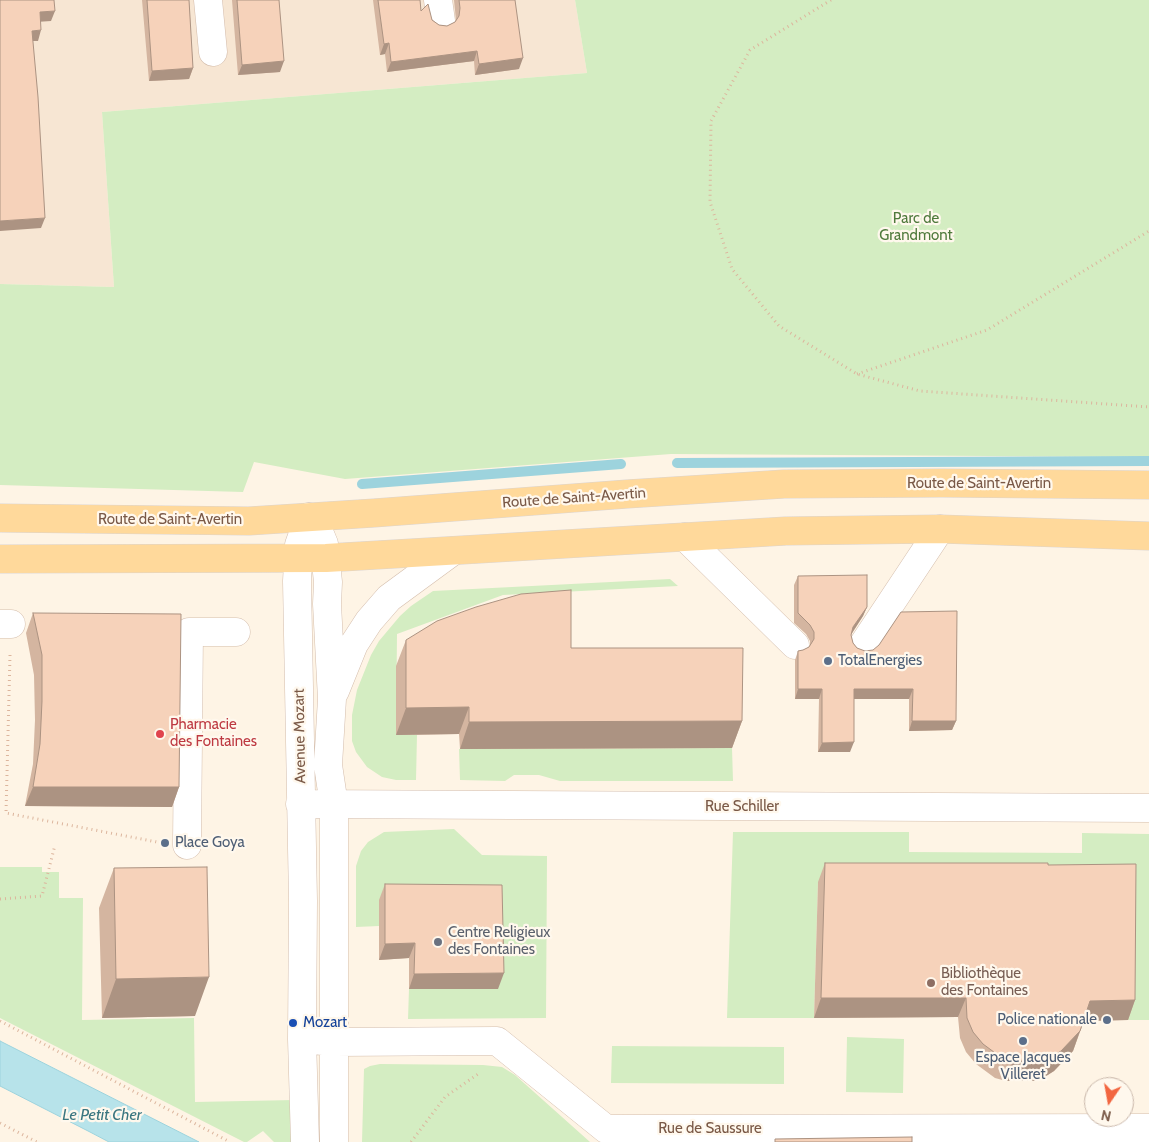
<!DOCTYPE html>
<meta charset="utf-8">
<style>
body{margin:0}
#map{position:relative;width:1149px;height:1142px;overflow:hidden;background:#fef4e5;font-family:Cabin,sans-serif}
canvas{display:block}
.north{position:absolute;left:1084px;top:1077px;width:50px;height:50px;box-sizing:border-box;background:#fff8ed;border:1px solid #cab8ab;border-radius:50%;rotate:192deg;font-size:14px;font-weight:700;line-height:20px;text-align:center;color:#7a5947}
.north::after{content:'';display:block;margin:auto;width:18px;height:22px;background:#f26640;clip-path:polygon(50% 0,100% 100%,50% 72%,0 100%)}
</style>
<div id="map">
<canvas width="1149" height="1142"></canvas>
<div class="north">N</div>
</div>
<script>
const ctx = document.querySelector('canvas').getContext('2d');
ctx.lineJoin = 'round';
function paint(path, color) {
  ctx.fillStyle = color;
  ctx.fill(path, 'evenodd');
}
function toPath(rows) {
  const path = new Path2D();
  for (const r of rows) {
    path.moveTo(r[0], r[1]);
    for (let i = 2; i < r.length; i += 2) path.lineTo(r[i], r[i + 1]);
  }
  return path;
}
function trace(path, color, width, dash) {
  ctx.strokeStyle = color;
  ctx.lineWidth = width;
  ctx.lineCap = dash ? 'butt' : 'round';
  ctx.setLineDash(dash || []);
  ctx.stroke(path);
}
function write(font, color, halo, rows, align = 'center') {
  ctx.font = font + ' Cabin,sans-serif';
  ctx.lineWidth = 4.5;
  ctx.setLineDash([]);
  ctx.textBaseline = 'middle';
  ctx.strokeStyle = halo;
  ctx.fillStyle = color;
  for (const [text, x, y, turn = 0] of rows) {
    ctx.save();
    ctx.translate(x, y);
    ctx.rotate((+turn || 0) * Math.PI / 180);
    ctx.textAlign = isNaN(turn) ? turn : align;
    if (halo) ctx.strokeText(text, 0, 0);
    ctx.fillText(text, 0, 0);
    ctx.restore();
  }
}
const residential = toPath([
 [0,0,575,0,587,73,102,112,114,287,0,284]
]);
const green = toPath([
 [575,0,1149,0,1149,457,671,454,345,479,254,462,243,492,0,485,0,284,114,287,102,112,587,73],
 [670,579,678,586,503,595,397,634,396,734,417,735,416,780,396,780,382,777,367,767,356,752,352,741,352,715,357,690,371,655,379,641,400,616,411,606,433,591],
 [732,748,733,781,560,781,539,775,514,775,505,781,460,780,459,749],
 [454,829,482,855,547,856,546,1018,408,1019,409,989,498,989,379,900,379,926,356,927,356,866,361,851,368,842,384,832],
 [733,832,909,832,909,852,1082,853,1082,833,1149,834,1149,1020,1128,1020,1129,884,818,882,814,1018,727,1018],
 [0,867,42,867,42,872,59,872,59,898,83,898,82,1020,194,1018,195,1102,294,1100,293,1142,274,1142,263,1131,247,1142,244,1142,0,1018],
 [847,1037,904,1039,903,1093,846,1092],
 [612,1046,784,1047,784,1084,611,1083],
 [380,1064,483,1065,502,1067,515,1075,590,1142,362,1142,364,1069,370,1066]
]);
const water = toPath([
 [0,1041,199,1142,109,1142,90,1132,0,1086,0,1041]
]);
const stream = toPath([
 [677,463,1149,461],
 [362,484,621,464]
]);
const path = toPath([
 [831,0,750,50,711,121,710,202,732,269,779,326,857,374,920,391,1149,407],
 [857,374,987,330,1149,231],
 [10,655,6,813,157,842],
 [0,899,42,896,55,845],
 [0,1021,230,1142],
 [0,1123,37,1142],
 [411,1142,445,1097,478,1074]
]);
const minor = toPath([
 [208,0,213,52],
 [438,0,441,21],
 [309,517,319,532,324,544,328,582,327,604,332,699,328,765,334,805,334,1142],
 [685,537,795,645],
 [0,624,11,624],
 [863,645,940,529],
 [335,691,354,644,369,621,389,598,453,551],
 [300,804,1149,808],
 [187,845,189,632,236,632],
 [302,1039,334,1042,497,1041,606,1129,1149,1128],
 [305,1142,302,1039,303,901,297,581,299,545,309,517]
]);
const major = toPath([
 [0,518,249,521,374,513,627,494,784,484,942,483,1149,485],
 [0,559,326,558,786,531,940,529,1149,536]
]);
const wall = toPath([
 [142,0,189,0,193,68,189,79,149,81],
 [232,0,279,0,280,72,238,75],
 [373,0,420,0,421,11,439,25,447,26,455,22,456,20,454,0,515,0,519,69,475,75,474,61,387,72,385,54,380,55],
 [798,576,867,607,863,616,851,635,853,643,857,648,956,721,952,730,909,731,909,699,854,699,850,752,818,752,819,699,795,699,795,660,798,651,803,650,809,647,810,645,810,641,806,634,794,623,794,585],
 [33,613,179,787,172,807,25,806,33,764,35,720,34,675,26,633],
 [406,640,571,648,742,721,732,748,460,749,459,734,396,735,396,666],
 [825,863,1048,865,1135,1000,1128,1020,1084,1021,1073,1051,1054,1071,1043,1078,1033,1081,1006,1081,995,1078,976,1064,966,1052,960,1038,958,1017,814,1018,818,882],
 [114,868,195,1016,102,1018,99,908],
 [385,884,498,989,409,989,409,958,379,960,379,900]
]);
const shadedWall = toPath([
 [55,11,51,21,36,22,40,12],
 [41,30,38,41,28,41,32,31],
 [389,43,385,54,380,55,384,44],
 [477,51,474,61,387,72,391,62],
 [523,58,519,69,475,75,479,64],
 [284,61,280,72,238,75,242,65],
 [193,68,189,79,149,81,152,71],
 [45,218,41,228,0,231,0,221],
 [867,607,863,616,850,636,853,627],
 [798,689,822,689,819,699,795,699],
 [854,689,913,689,909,699,851,699],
 [469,707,459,734,396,735,406,708],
 [742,721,732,748,460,749,469,722],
 [912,721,956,721,952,730,909,731],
 [854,742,850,752,818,752,822,743],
 [33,787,179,787,172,807,25,806],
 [415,943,409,958,379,960,385,944],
 [504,973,498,989,409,989,414,974],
 [209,977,195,1016,102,1018,116,979],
 [821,998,966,998,958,1017,814,1018],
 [1135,1000,1128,1020,1083,1021,1090,1001],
 [1080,1031,1073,1051,1054,1071,1043,1078,1033,1081,1006,1081,1013,1061]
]);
const building = toPath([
 [0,0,54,0,55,11,40,12,41,30,32,31,38,97,45,218,0,221,0,0],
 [147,0,189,0,193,68,152,71,147,0],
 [237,0,279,0,284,61,242,65,237,0],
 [378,0,420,0,421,11,428,4,432,20,439,25,447,26,455,22,459,16,460,8,459,0,515,0,523,58,479,64,477,51,391,62,389,43,384,44,378,0],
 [867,575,867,607,853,627,851,635,853,643,857,648,865,651,873,650,879,645,901,612,957,611,956,721,912,721,913,689,854,689,854,742,822,743,822,689,798,689,798,651,803,650,809,647,814,639,814,632,810,625,798,613,798,576,867,575],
 [571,590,571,648,743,648,742,721,469,722,469,707,406,708,406,640,437,621,476,607,521,594,571,590],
 [33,613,181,614,179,787,33,787,40,744,42,701,42,655,33,613],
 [825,863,1048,863,1048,865,1136,864,1135,1000,1090,1001,1080,1031,1061,1051,1050,1058,1040,1061,1013,1061,1002,1058,983,1044,973,1032,967,1018,966,998,821,998,825,863],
 [207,867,209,977,116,979,114,868,207,867],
 [385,884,502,885,504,973,414,974,415,943,385,944,385,884],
 [912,1137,912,1142,775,1142,775,1139,912,1137]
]);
const markers = [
 [828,661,5,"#5c6f8a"],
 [160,734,5,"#e0444e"],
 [165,843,5,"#5c6f8a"],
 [438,942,5,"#6b7280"],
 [931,983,5,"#8d6e63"],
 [1107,1020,5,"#5c6f8a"],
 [293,1023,5,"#1a4fb4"],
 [1023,1041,5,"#5c6f8a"]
];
const parkNames = [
 ["Parc de",916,219],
 ["Grandmont",916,236]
];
const streetNames = [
 ["Route de Saint-Avertin",979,484],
 ["Route de Saint-Avertin",574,498,-4],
 ["Route de Saint-Avertin",170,520],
 ["Avenue Mozart",300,736,-91],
 ["Rue Schiller",742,807],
 ["Rue de Saussure",710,1129]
];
const serviceNames = [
 ["TotalEnergies",838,661],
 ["Place Goya",175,843],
 ["Police nationale",1097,1020,"right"],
 ["Espace Jacques",1023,1058,"center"],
 ["Villeret",1023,1075,"center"]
];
const healthNames = [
 ["Pharmacie",170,725],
 ["des Fontaines",170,742]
];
const worshipNames = [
 ["Centre Religieux",448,933],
 ["des Fontaines",448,950]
];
const educationNames = [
 ["Bibliothèque",941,974],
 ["des Fontaines",941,991]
];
const transitNames = [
 ["Mozart",303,1023]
];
const waterNames = [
 ["Le Petit Cher",102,1115]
];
paint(residential, '#f7e6d3');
paint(green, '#d4edc2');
paint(water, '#b7e3ea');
trace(water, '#9dd3dd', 1);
trace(stream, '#9dd3dd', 10);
trace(minor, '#d4bdac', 29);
trace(major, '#dcd4cf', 29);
trace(path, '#dcb59d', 3, [1, 4]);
trace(minor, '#fff', 28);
trace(major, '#ffd99b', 28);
paint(wall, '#d4b5a0');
paint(shadedWall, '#ac9382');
paint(building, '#f6d2ba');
trace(building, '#ac9382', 1);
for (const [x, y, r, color] of markers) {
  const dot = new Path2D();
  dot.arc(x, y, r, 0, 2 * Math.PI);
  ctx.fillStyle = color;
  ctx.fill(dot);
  trace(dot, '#fff8ed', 2);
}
write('15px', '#4f7a3c', '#fff8ed', parkNames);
write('15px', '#7a5947', '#fff8ed', streetNames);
write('15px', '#4e5e75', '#fff8ed', serviceNames, 'left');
write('15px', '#be3a42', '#fff8ed', healthNames, 'left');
write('15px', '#5b616d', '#fff8ed', worshipNames, 'left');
write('15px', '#785e54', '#fff8ed', educationNames, 'left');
write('15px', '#164399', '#fff8ed', transitNames, 'left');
write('italic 16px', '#3a7680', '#fff8ed', waterNames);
</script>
